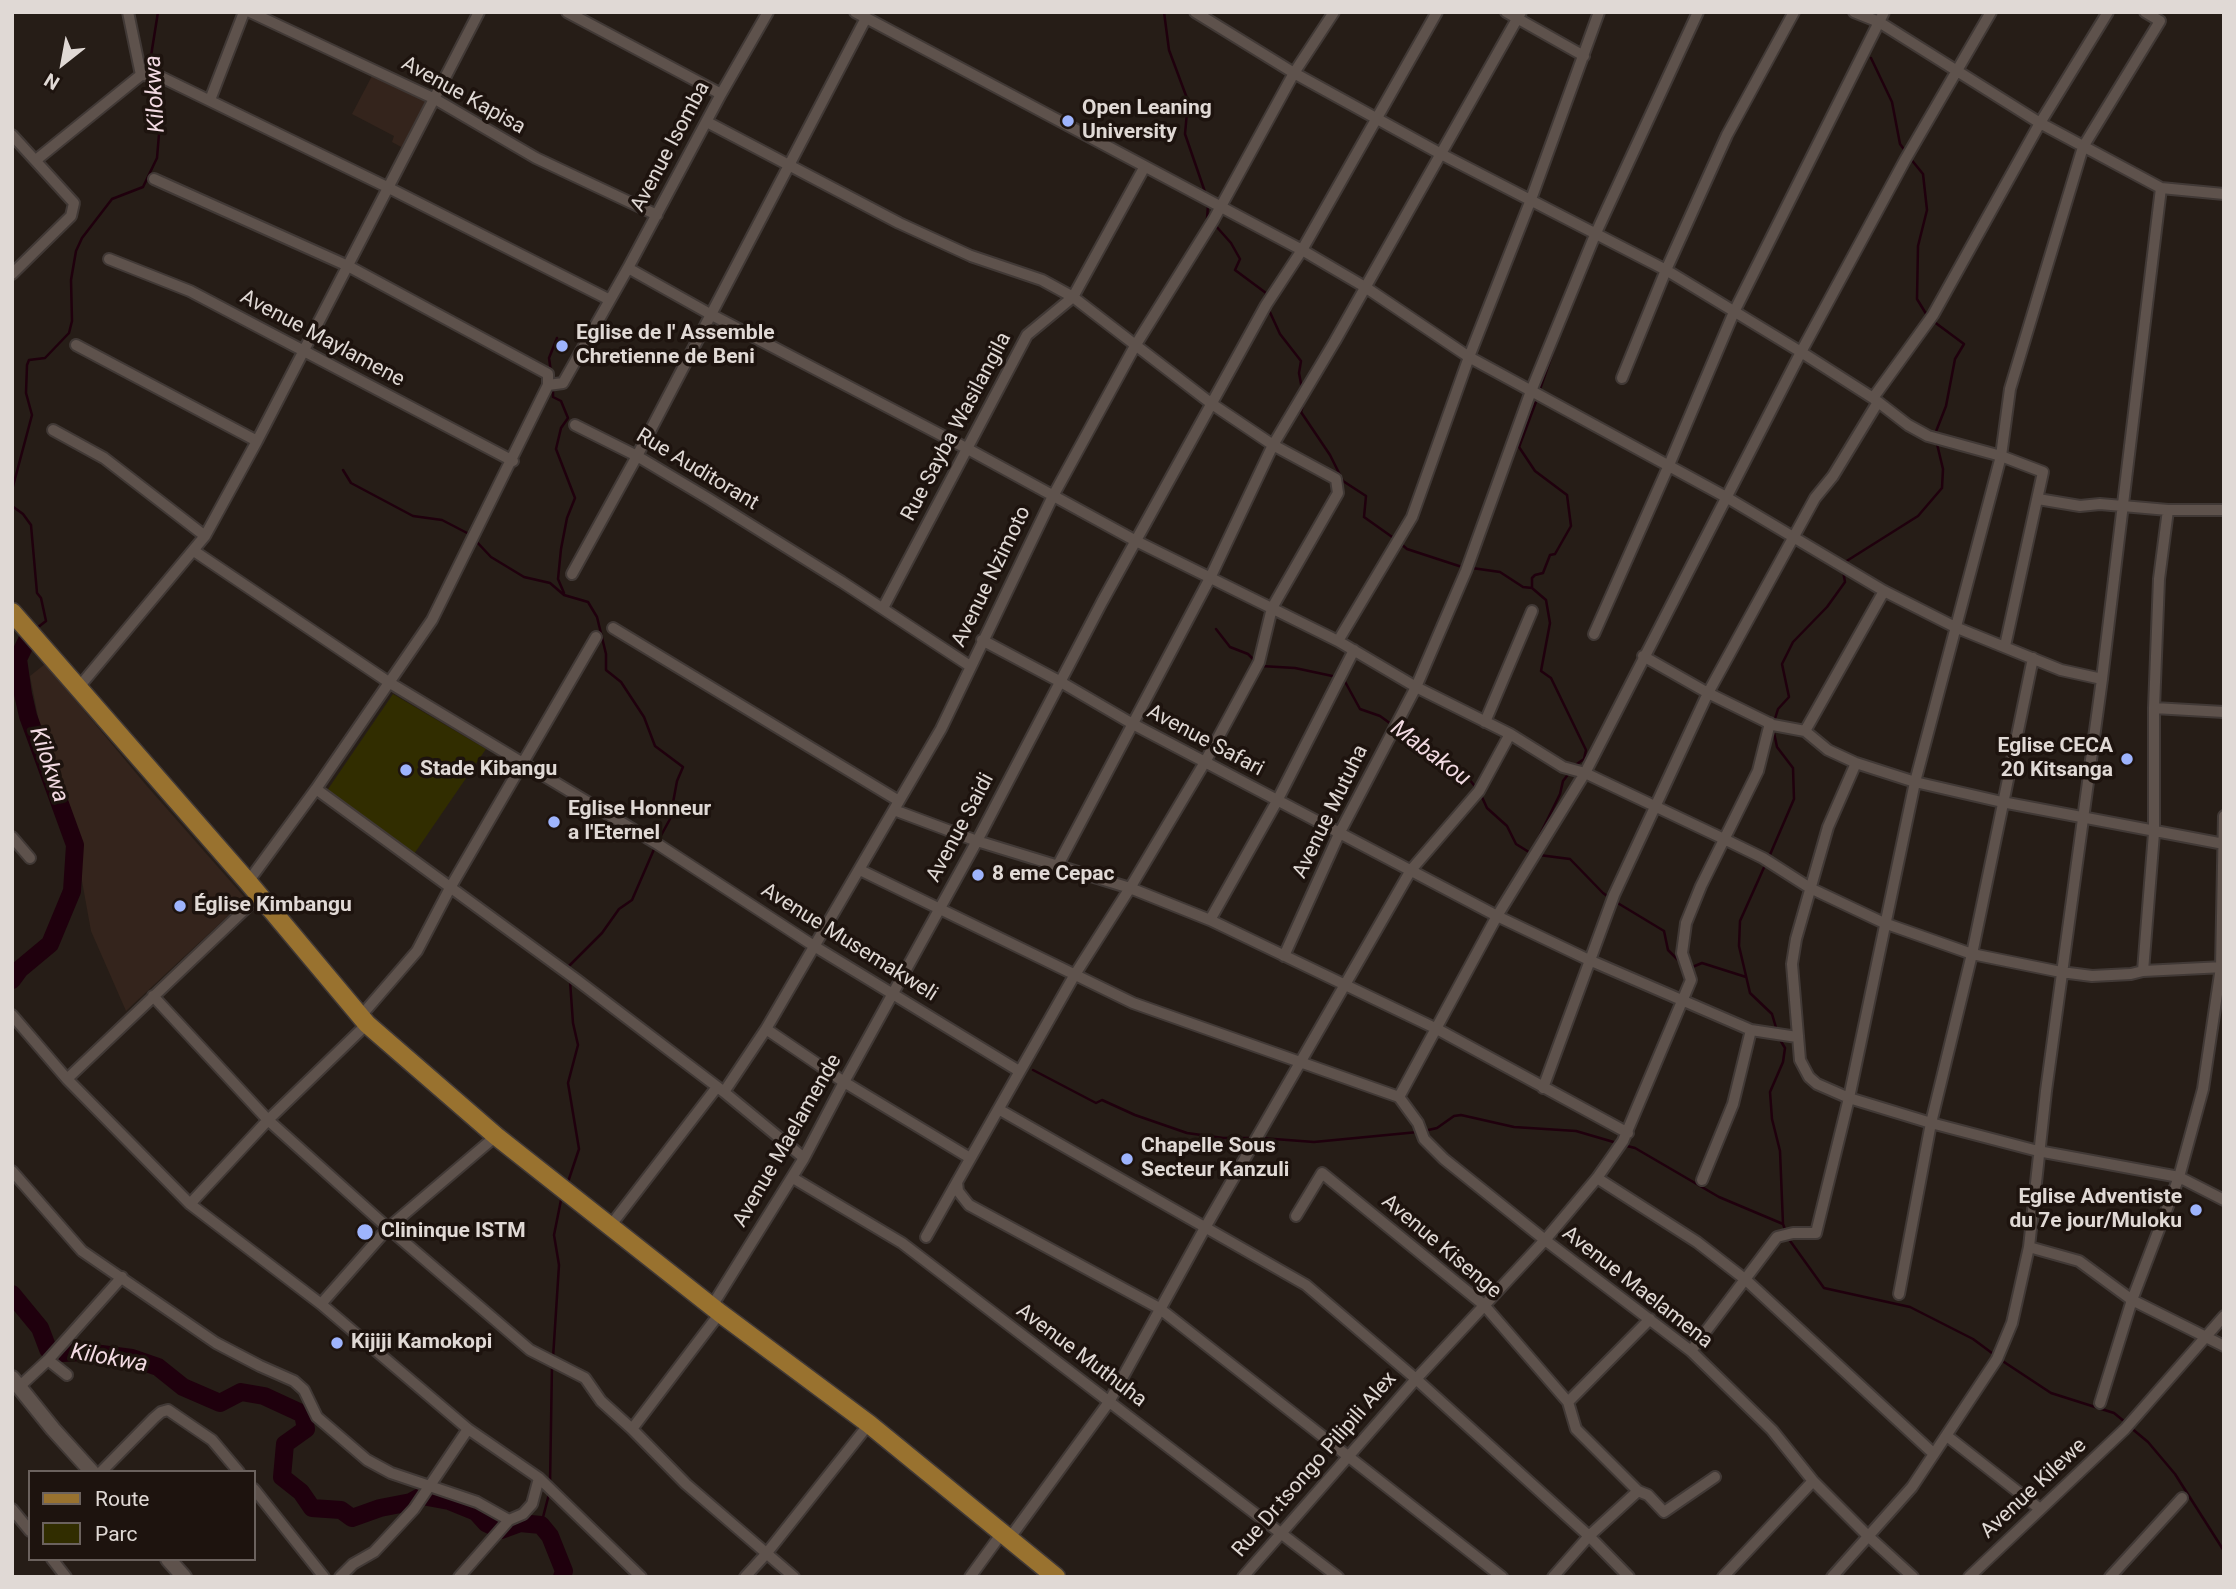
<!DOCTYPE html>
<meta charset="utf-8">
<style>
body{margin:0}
#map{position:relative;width:2236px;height:1589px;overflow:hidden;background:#261d17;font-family:Roboto,sans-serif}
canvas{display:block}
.frame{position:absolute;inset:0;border:14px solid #e0d9d5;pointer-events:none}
.legend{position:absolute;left:28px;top:1470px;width:228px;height:91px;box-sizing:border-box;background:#1d130e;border:2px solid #6b625e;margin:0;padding:9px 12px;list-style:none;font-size:21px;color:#e0d9d5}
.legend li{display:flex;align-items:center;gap:14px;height:35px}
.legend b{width:35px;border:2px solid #6b625e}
.north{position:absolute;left:28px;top:28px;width:70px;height:70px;-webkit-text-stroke:5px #1d130e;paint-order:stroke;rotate:211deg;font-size:19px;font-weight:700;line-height:28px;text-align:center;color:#e0d9d5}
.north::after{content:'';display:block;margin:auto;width:24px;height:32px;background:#e0d9d5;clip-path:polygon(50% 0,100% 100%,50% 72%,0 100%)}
</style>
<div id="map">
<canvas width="2236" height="1589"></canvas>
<div class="frame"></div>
<ul class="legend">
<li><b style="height:9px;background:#99722f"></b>Route</li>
<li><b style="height:19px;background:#312d00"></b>Parc</li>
</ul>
<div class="north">N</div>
</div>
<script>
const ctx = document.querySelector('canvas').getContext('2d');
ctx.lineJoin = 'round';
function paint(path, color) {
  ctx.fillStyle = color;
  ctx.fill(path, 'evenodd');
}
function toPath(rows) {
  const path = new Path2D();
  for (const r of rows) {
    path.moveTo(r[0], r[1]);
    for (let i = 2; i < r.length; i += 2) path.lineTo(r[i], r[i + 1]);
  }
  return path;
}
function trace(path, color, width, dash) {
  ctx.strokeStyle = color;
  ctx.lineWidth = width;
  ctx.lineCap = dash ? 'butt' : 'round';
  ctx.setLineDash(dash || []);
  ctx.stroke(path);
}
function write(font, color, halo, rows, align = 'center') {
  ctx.font = font + ' Roboto,sans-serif';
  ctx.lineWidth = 7;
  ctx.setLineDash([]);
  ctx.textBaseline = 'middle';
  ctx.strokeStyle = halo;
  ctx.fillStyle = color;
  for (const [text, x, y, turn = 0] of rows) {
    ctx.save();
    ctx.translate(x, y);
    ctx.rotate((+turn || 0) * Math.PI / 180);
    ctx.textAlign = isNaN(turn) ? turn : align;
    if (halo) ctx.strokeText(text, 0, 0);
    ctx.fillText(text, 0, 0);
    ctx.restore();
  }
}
const built = toPath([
 [373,74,428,101,403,148,392,142,394,136,352,114],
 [45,664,146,785,246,899,126,1011,91,931,80,870,77,840,54,777,39,722,30,676]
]);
const green = toPath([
 [393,694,486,749,412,857,326,792]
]);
const stream = toPath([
 [1164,12,1169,50,1188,101,1185,134,1205,192],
 [1871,58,1892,102,1900,144,1906,152],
 [153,72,151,56,158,12],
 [1910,158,1923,174,1927,210,1918,246,1917,299,1928,317],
 [1208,205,1207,219,1209,221],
 [1215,225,1231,243,1240,259,1235,270,1266,293,1265,298],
 [1268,308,1280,334,1301,361,1299,373,1302,389],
 [1933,321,1964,344,1955,359,1946,406,1935,434],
 [551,372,549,358,557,338],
 [553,389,553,397,561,401,568,418,561,428,556,449,575,498,567,518,561,549,558,579,564,593],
 [1539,392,1554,349],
 [1304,402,1301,412,1330,455,1343,481,1366,496,1364,517,1395,539],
 [343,470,351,483,413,516,442,520,471,535],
 [12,490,32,415,26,393,27,365,29,360,45,358,69,333,72,321,71,280,76,251,82,238,112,199,143,187,157,158,161,110,154,79],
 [12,506,23,514,31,525,37,593,41,598,46,621,37,628],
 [475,540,491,557,524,577,550,583,564,595,588,602,597,617,606,654,606,670,621,682,644,717,655,746,683,767,677,781,670,819,658,841],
 [1400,543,1407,549,1462,567],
 [1845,562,1918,516,1942,488,1943,469,1937,444],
 [1472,568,1500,572,1523,587,1532,588,1546,600,1550,623,1541,671,1551,678,1586,750,1584,759,1574,766],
 [1532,588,1532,578,1535,575,1543,573,1550,555,1555,554,1571,526,1567,495,1535,471,1519,447,1537,399],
 [1216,629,1230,647,1248,654,1256,662],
 [1261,666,1295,668,1337,677],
 [1343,678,1360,709,1380,716,1391,724],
 [1774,722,1778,709,1789,697,1782,664,1793,642,1827,607,1845,582,1843,571],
 [1397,728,1466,775,1477,789],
 [1481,795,1487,808,1507,826,1516,844,1532,854],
 [1534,847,1560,794,1563,781,1570,772],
 [1539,855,1570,859,1603,893,1610,898],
 [1769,857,1794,799,1793,768,1777,747,1773,728],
 [1766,863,1740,921,1739,946,1750,993,1772,1014,1777,1031],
 [1616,902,1664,931,1668,950,1681,963],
 [1690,968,1702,963,1746,977],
 [569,970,568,967,602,933,619,909,632,900,655,847],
 [1779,1038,1785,1048,1783,1062,1770,1092,1772,1119,1780,1151,1783,1224,1786,1232],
 [1033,1070,1096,1103,1102,1100,1135,1115,1187,1133,1223,1138,1254,1138],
 [1424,1131,1437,1128,1454,1116,1461,1115,1514,1127,1576,1131,1617,1143],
 [1261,1138,1314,1142,1418,1132],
 [1623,1145,1635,1148,1719,1197,1783,1224],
 [568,1182,579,1149,568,1083,578,1045,573,1023,570,981],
 [1788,1238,1824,1288,1910,1307,1973,1339,1996,1356],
 [553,1358,559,1265,554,1235,562,1195],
 [2001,1360,2051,1393,2114,1413,2125,1422],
 [2130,1427,2148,1442,2175,1474,2224,1551],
 [550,1484,552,1365],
 [541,1525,549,1494]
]);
const river = toPath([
 [12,980,20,969,50,944,72,891,75,845,28,716,23,694,18,659,30,634],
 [12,1294,40,1328,48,1349,61,1353,86,1352,132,1358,158,1367,183,1387,220,1403,241,1392,264,1396,303,1414,306,1429,285,1444,282,1477,301,1492,312,1508,341,1510,352,1518,380,1508,411,1502,422,1496,449,1501,476,1512,486,1523,501,1530,520,1523,541,1525,550,1536,564,1571,562,1577]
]);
const minor = toPath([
 [128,12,141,75],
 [250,12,435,99,536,158,657,215],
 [567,12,721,94],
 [855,12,1302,250,1365,287,1469,357,1726,497,1884,591,1955,627,2061,670,2102,679],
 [1195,12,1294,73,1441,154,1666,270,1801,352,1873,398,1908,425,1928,436,2001,456,2043,472,2005,646],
 [1506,12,1584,56],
 [1854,12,1879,22,2040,123,2161,188,2224,194],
 [210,100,244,12],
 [707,122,899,223,971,256,1042,280,1073,297,1212,404,1273,445,1336,479,1338,493,1272,608,1259,662,1205,762,1130,888,1074,976,957,1182,958,1191,969,1205,1159,1308,1502,1577],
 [12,135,74,203,71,216,12,274],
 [36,160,141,75,159,76,387,187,610,300],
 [154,179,348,266,548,374,548,385],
 [109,259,190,291,513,461],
 [628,268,710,314,966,448,1136,541,1338,641,1416,687,1510,734,1563,767,1585,773,1724,839,1763,858,1810,888,1884,923,1972,954,2061,972,2092,976,2131,974,2143,971,2224,967],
 [76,345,257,441],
 [1622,378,1666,270,1727,135,1794,12],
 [1873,398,1933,315,2040,123,2108,12],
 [575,425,637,456,709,499,842,582,970,666],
 [53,430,104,458,205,536],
 [2038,499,2080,506,2100,504,2168,510,2224,510],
 [194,551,390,683,659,845,814,946,1019,1071],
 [572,574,637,456,866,18],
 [883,608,1027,335,1073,297,1144,168],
 [613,628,899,801],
 [1594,634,1669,465,1734,312,1884,12],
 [982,640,1059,681,1131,723,1497,916,1589,960,1751,1030,1797,1037],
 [1338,641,1412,517,1469,357,1530,202,1599,12],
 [1643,656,1708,693,1773,725,1805,731,1828,750,1856,763,1915,782,2002,802,2224,844],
 [79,687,205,536,257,441,479,12],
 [2154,708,2224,712],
 [1485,722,1532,611],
 [1805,731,1884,591],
 [1856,763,1828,827,1796,939,1792,964,1800,1060,1809,1077,1817,1084,1849,1098,1931,1123,2038,1151,2179,1177,2224,1200],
 [316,789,577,980,724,1092,804,1158],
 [894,810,977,841,1130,888,1210,920,1437,1029,1628,1133],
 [12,837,30,858],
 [1058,865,1210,578,1273,445,1335,341,1521,12],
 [860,870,1133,1003,1399,1097,1418,1123,1424,1139,1444,1159,1545,1240,1691,1351,1772,1430,1813,1481,1868,1536,1913,1577],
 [248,882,316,789,432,620,548,385,563,383,628,268,721,94,768,12],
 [1210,920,1277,801,1354,650],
 [1284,956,1339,834,1416,687,1466,571,1531,391,1595,235,1698,12],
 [2143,971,2154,833,2154,708,2159,579,2168,510],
 [153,996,268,1120,388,1228,530,1350,585,1378,601,1401,632,1429,686,1484,794,1577],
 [12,1015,67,1079,190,1204,321,1304,468,1429,539,1478,641,1577],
 [360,1017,417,951,450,888,596,637],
 [766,1029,844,1082,970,1158],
 [67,1079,259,896],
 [1543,1088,1614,895,1708,693,1815,498,1833,476,1878,402],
 [724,1092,766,1029,941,729,1053,496,1135,346,1214,219,1294,73,1334,12],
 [1399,1097,1497,916,1585,773,1801,352,1905,160,1991,12],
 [1000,1110,1306,1285,1416,1379,1589,1536,1629,1577],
 [12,1171,82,1251,216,1343,260,1366,294,1381,304,1390,317,1417,367,1460,391,1473,477,1502,509,1520],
 [793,1178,902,1243,1338,1577],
 [1597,1178,1697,1242,1746,1280,1934,1454],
 [1702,1180,1733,1104,1751,1030],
 [190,1204,268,1120,367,1024],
 [1296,1216,1322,1173,1484,1305,1568,1402,1576,1429,1638,1491,1648,1495,1664,1512,1715,1477],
 [611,1225,717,1087],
 [926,1237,957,1182],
 [2029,1247,2079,1261,2132,1300,2224,1346],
 [1899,1294,1931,1123,1972,954,2033,658],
 [321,1304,388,1228,496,1136],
 [712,1306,804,1158,844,1082,977,841,1102,602,1266,305,1302,250,1437,12],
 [1691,1351,1777,1237,1793,1233,1816,1233,1849,1098,1915,782,2001,456,2010,389,2083,147,2160,21,2145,12],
 [48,1360,122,1277],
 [19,1387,48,1360,67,1375],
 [1568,1402,1650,1319],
 [2100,1403,2132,1300,2179,1177,2203,1089,2221,967,2224,816],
 [632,1429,720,1313],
 [1947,1436,2040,1509],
 [101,1472,154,1418,161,1412,168,1410,212,1440,239,1472],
 [254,1489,324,1577],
 [12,1509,30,1531],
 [1009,1539,1109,1402,1206,1226,1411,870,1479,791,1510,734],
 [52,1559,66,1577],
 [340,1577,353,1564,374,1552,414,1509,468,1429],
 [459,1577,509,1520,523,1514,532,1504,539,1478],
 [745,1577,766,1554,869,1424],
 [970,1577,1002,1533],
 [1243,1577,1416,1379,1545,1240,1597,1178,1623,1141,1691,980,1682,953,1686,923,1701,886,1758,771,1770,723],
 [1553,1577,1589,1536,1638,1491],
 [1723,1577,1813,1481],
 [1832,1577,1912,1487,1997,1359,2012,1323,2029,1247,2046,1091,2102,679,2161,188],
 [1969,1577,2125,1429,2224,1316],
 [2110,1577,2182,1498]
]);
const tertiary = toPath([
 [12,1378,53,1429,92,1472],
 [168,1559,184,1577]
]);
const primary = toPath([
 [12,612,248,882,367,1024,496,1136,720,1313,869,1424,1056,1577]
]);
const markers = [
 [1068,121,7,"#9eb4fd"],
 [562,346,7,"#9eb4fd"],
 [2127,759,7,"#9eb4fd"],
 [406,770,7,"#9eb4fd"],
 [554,822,7,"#9eb4fd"],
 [978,875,7,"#9eb4fd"],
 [180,906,7,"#9eb4fd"],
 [1127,1159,7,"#9eb4fd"],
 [2196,1210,7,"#9eb4fd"],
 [365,1232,9,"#9eb4fd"],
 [337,1343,7,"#9eb4fd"]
];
const streetNames = [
 ["Avenue Kapisa",463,96,29],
 ["Avenue Isomba",671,147,-62],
 ["Avenue Maylamene",322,339,28],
 ["Rue Sayba Wasilangila",957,427,-62],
 ["Rue Auditorant",697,470,31],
 ["Avenue Nzimoto",992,577,-64],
 ["Avenue Safari",1205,741,28],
 ["Avenue Mutuha",1331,812,-64],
 ["Avenue Saidi",961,828,-62],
 ["Avenue Musemakweli",849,943,32],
 ["Avenue Maelamende",788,1141,-60],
 ["Avenue Kisenge",1441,1247,40],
 ["Avenue Maelamena",1637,1288,38],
 ["Avenue Muthuha",1081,1356,37],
 ["Rue Dr.tsongo Pilipili Alex",1315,1465,-49],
 ["Avenue Kilewe",2034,1489,-43]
];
const poiNames = [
 ["Open Leaning",1082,109],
 ["University",1082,133],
 ["Eglise de l' Assemble",576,334],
 ["Chretienne de Beni",576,358],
 ["Eglise CECA",2113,747,"right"],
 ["20 Kitsanga",2113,771,"right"],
 ["Stade Kibangu",420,770],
 ["Eglise Honneur",568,810],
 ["a l'Eternel",568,834],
 ["8 eme Cepac",992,875],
 ["Église Kimbangu",194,906],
 ["Chapelle Sous",1141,1147],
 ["Secteur Kanzuli",1141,1171],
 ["Eglise Adventiste",2182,1198,"right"],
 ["du 7e jour/Muloku",2182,1222,"right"],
 ["Clininque ISTM",381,1232],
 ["Kijiji Kamokopi",351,1343]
];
const waterNames = [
 ["Kilokwa",156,94,-93],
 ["Mabakou",1430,754,37],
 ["Kilokwa",48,765,71],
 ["Kilokwa",109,1359,10]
];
paint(built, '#34241c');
paint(green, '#312d00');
trace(stream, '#1f000d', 2.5);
trace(river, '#1f000d', 18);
trace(minor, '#413936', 14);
trace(tertiary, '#413936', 18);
trace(primary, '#413936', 21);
trace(minor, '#5e524c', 10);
trace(tertiary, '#5e524c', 14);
trace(primary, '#99722f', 18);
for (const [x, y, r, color] of markers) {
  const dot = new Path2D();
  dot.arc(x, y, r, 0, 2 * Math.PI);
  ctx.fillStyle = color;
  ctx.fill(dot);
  trace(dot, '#1d130e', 2.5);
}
write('21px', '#e0d9d5', '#1d130e', streetNames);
write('bold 21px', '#e0d9d5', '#1d130e', poiNames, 'left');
write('italic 23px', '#f2dae2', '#1d130e', waterNames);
</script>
